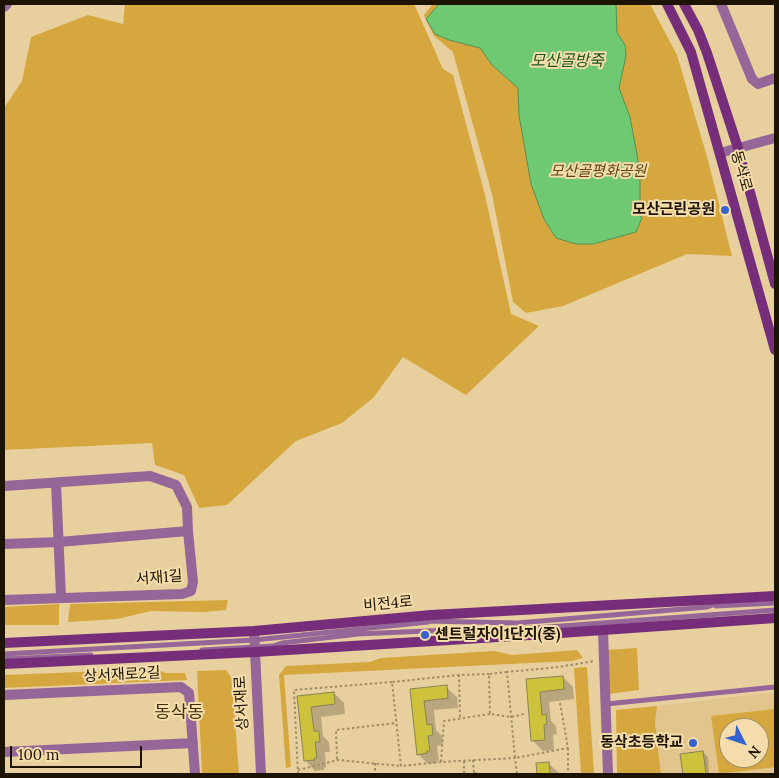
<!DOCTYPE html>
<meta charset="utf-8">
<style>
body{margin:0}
#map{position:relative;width:779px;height:778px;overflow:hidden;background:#e8d09e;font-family:Lora,serif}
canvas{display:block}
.frame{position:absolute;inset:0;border:5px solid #1c1302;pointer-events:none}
.north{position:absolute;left:719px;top:718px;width:50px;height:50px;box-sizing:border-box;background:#f5ddab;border:1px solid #9e8c67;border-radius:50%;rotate:131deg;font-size:14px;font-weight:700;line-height:20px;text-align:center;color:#1c1302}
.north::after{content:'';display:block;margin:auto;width:18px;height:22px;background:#3460d0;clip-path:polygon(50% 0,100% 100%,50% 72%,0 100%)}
.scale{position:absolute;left:10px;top:746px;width:132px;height:22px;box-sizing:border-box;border:2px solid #1c1302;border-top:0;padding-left:6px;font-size:15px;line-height:18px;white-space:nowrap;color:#1c1302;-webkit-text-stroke:4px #f5ddab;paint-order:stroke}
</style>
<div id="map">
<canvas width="779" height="778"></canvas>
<div class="frame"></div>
<div class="north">N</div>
<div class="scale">100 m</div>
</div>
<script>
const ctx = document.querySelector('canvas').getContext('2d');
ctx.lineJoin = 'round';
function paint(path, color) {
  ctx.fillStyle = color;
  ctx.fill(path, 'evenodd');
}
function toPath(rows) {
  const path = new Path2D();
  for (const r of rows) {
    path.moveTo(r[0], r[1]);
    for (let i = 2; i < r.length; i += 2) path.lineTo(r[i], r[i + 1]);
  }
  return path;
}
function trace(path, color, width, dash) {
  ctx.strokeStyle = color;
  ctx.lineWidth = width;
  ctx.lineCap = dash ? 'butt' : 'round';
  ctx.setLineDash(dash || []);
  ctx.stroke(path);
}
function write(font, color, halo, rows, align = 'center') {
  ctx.font = font + ' Lora,"Noto Sans KR",serif';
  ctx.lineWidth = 4;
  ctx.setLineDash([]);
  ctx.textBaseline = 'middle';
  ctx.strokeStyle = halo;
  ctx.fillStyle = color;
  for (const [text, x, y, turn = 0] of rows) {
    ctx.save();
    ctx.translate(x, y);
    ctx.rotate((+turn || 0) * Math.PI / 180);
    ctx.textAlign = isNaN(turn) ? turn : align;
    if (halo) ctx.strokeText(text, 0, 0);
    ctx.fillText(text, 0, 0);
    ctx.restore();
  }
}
const built = toPath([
 [775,692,775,774,661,774,655,723,657,706],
 [729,728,759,728,759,758,729,758]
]);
const green = toPath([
 [125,4,414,4,443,69,453,75,485,195,511,314,539,326,466,395,403,357,373,398,342,423,296,441,227,505,199,508,184,475,155,465,152,443,4,450,4,108,22,81,31,37,88,15,123,24],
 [433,4,650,4,677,55,708,160,732,256,687,254,563,306,526,313,513,302,492,194,453,52,434,36,424,15],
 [228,600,226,610,204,612,151,611,117,619,68,622,70,604],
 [59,604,59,625,4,625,4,607],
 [637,648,639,690,608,694,606,650],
 [577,650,583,658,572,661,284,675,291,767,286,768,279,675,286,666,370,662,381,658,494,651,512,655],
 [587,667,594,774,581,774,574,668],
 [157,669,166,673,185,673,187,680,4,688,4,675],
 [226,670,232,679,239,774,202,774,197,671],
 [657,706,655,723,661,774,617,774,616,710],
 [775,709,775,767,719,774,711,716],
 [729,728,759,728,759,758,729,758]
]);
const water = toPath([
 [439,4,616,4,617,33,625,45,626,56,619,88,630,117,640,171,640,216,642,218,636,232,593,244,576,244,556,238,544,219,531,184,519,115,518,88,492,65,480,48,449,40,435,34,426,19,439,4]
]);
const shadow = toPath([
 [563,677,573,687,574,699,549,702,551,721,556,726,557,734,553,735,554,750,543,751,533,741,527,680],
 [446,687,457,697,458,708,434,710,436,730,442,736,443,745,437,746,439,761,437,761,437,763,428,764,418,754,411,691],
 [334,693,344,703,345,714,321,717,323,736,329,742,330,752,325,752,326,767,324,768,324,770,315,771,305,760,298,697],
 [703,752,708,757,709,774,684,774,682,755],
 [548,763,559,773,559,774,538,774,538,764]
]);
const building = toPath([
 [563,676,564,689,540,692,542,715,546,714,547,724,544,725,545,740,531,741,526,679,563,676],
 [447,685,448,698,424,701,427,725,432,724,433,735,428,736,430,751,427,751,427,753,417,755,410,689,447,685],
 [334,692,335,704,311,707,314,731,319,731,320,742,315,742,317,758,314,758,315,760,304,761,297,696,334,692],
 [703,751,706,774,683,774,680,754,703,751],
 [549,762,550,774,537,774,536,763,549,762]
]);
const path = toPath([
 [507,672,489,674,490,714,511,717,524,714],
 [560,703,568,748,515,758,507,672,558,667,595,661],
 [490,714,444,721,441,762,515,758,517,774],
 [460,717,459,675,489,674],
 [568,748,568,774],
 [337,759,336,730,396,723],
 [473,760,474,774],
 [464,761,464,774],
 [441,762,401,766,392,682,459,675],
 [375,763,375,774],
 [298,770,338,760,401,766],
 [474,773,481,774],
 [298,774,294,690,392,682]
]);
const service = toPath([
 [716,606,775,603],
 [427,621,517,623,707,607,722,602],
 [522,629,775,610],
 [270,647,282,643,358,634,472,629,525,632],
 [202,650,273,646],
 [4,654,254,640,428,622],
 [4,659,91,655],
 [606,704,775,687]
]);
const minor = toPath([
 [721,4,752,79,758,84,775,78],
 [4,7,7,4],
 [56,483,61,597],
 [4,486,150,476,176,485,187,507,188,531,193,582,191,591,182,594,4,600],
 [4,544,59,542,188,531],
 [4,695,181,687,189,693,195,774],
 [4,752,193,743]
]);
const tertiary = toPath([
 [720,153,775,138],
 [254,631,261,774],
 [603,631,608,774]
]);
const secondary = toPath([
 [667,4,691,52,775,350],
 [684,4,698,30,707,53,738,148,775,284],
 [4,643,254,631,431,615,775,596],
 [4,664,255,652,546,634,775,618]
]);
const markers = [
 [725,210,5,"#3460d0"],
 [425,635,5,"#3460d0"],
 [693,743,5,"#3460d0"]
];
const streetNames = [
 ["동삭로",741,171,74],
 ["서재1길",159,578,-4],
 ["비전4로",388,604,-5],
 ["상서재로2길",122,675,-3],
 ["상서재로",242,703,-93]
];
const parkNames = [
 ["모산골평화공원",598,172]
];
const poiNames = [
 ["모산근린공원",715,210],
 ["센트럴자이1단지(중)",435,635,"left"],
 ["동삭초등학교",683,743]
];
const waterNames = [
 ["모산골방죽",567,61]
];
const quarterNames = [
 ["동삭동",179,713]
];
paint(built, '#e1c58c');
paint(green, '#d5a73e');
paint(water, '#6ec972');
trace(water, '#559250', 1);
paint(shadow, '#0003');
paint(building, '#cdc23b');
trace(building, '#888452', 1);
trace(path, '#a08d67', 2, [2.5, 2.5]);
trace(service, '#966699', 5);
trace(minor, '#966699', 10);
trace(tertiary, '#966699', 10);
trace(secondary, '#762e7b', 10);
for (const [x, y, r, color] of markers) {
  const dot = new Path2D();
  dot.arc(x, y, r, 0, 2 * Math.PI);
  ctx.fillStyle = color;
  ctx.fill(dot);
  trace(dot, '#f5ddab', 2);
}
write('15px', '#1c1302', '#f5ddab', streetNames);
write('italic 15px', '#5c4715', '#f5ddab', parkNames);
write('bold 15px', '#1c1302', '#f5ddab', poiNames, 'right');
write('italic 16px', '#1a5820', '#f5ddab', waterNames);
write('18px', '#3c2c07', '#f5ddab', quarterNames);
</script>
